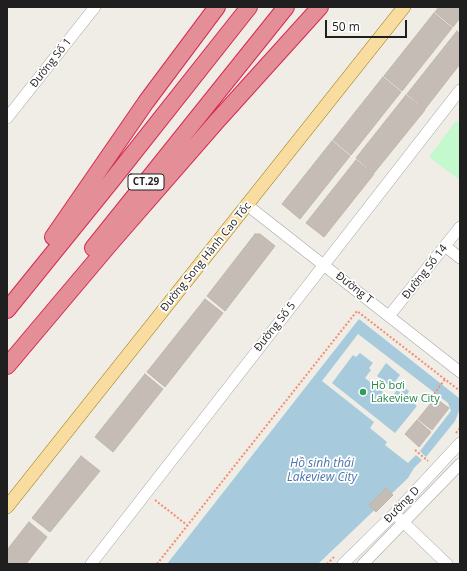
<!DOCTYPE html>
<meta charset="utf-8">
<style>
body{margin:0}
#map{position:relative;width:467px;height:571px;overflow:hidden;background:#efede5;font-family:"Open Sans",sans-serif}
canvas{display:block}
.frame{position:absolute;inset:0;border:8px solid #1f1f1f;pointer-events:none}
.scale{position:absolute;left:325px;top:20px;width:82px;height:18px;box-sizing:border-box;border:2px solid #1f1f1f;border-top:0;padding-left:5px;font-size:12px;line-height:14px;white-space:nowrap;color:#1f1f1f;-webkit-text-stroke:3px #fff;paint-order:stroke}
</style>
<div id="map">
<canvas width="467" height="571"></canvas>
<div class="frame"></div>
<div class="scale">50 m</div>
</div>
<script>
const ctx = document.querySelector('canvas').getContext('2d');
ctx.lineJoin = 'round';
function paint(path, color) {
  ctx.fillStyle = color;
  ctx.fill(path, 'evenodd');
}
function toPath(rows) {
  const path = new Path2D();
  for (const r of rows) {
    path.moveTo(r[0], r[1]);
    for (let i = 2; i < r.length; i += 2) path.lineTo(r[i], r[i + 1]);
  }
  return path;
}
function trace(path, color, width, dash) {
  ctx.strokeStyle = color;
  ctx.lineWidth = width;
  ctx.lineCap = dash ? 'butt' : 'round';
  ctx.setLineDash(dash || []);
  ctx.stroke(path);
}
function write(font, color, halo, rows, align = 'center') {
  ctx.font = font + ' "Open Sans",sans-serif';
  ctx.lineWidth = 3.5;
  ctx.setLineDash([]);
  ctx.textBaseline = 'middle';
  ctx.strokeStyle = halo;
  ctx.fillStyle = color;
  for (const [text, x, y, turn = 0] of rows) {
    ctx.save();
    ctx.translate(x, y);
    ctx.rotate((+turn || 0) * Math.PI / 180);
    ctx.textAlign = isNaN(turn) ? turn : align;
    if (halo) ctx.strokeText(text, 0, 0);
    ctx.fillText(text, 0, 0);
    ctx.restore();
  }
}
const park = toPath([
 [456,121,460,123,460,180,429,157]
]);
const water = toPath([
 [359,319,459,398,459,411,455,421,426,457,420,451,451,411,448,403,358,334,322,381,374,422,370,428,387,442,385,445,408,463,416,455,422,460,414,468,408,478,318,564,167,564],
 [360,353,373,363,369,368,371,370,365,378,391,398,397,390,401,393,405,388,409,391,406,397,417,406,395,433,332,383,353,355,356,357],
 [386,363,400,375,391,387,377,376]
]);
const building = toPath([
 [439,7,460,7,460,18,453,27,435,12,439,7],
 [434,13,452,28,402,91,384,76,434,13],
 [457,31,460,34,460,64,425,109,407,94,457,31],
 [383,77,401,92,351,155,333,140,383,77],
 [406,95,425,110,374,173,356,158,406,95],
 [332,141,350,156,300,219,282,204,332,141],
 [356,160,374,174,324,237,306,223,356,160],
 [255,234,260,234,275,246,225,311,207,296,255,234],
 [205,299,223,313,165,387,147,372,205,299],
 [145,374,163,389,113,452,95,437,145,374],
 [435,398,449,408,432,430,418,419,435,398],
 [417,420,431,432,419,447,405,434,417,420],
 [81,456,100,471,50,532,32,518,81,456],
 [386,488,393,495,376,512,369,505,386,488],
 [29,522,47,537,26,564,7,564,7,550,29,522]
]);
const path = toPath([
 [434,394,445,379],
 [456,433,460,428],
 [415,450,428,461],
 [155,500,187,525],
 [157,564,357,311,460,391],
 [327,564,334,557]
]);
const minor = toPath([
 [7,118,95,7],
 [247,205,460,372],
 [445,246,460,258],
 [389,316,460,227],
 [398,517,447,564],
 [91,564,460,90],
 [343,564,394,514,460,443],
 [363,564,460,464]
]);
const major = toPath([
 [7,507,404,7]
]);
const highway = toPath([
 [53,237,146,102,217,7],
 [93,248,286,7],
 [7,310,109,184,249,7],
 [7,366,109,245,217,121,320,7]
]);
const markers = [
 [363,392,4,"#2e9e5b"]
];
const shields = [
 [146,182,36]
];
const shieldNames = [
 ["CT.29",146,182]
];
const streetNames = [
 ["Đường Số 1",51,63,-52],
 ["Đường Song Hành Cao Tốc",206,257,-51],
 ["Đường Số 14",425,272,-52],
 ["Đường T",354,288,38],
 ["Đường Số 5",275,327,-52],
 ["Đường D",402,505,-46]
];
const leisureNames = [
 ["Hồ bơi",371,386],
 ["Lakeview City",371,399]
];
const waterNames = [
 ["Hồ sinh thái",322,464],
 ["Lakeview City",322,478]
];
paint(park, '#c4f8cd');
paint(water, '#a7cbdc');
paint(building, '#c4bcb5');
trace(building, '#c1b5a8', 1);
trace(minor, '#a6a6a6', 12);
trace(major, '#957404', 14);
trace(highway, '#d62a54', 18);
trace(path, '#f68b70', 2, [2, 2]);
trace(minor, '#fff', 11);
trace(major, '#f9dca0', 13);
trace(highway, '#e48f97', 16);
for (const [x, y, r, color] of markers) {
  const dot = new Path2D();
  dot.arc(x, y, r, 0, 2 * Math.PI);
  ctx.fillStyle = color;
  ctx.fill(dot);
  trace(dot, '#fff', 1.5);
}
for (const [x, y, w] of shields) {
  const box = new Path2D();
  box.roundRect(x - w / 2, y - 8, w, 16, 3);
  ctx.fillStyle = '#fff';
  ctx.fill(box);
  trace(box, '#1f1f1f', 1);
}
write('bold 10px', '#1f1f1f', null, shieldNames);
write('11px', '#1f1f1f', '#fff', streetNames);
write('11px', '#27864d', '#fff', leisureNames, 'left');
write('italic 12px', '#4d73ac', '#fff', waterNames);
</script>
